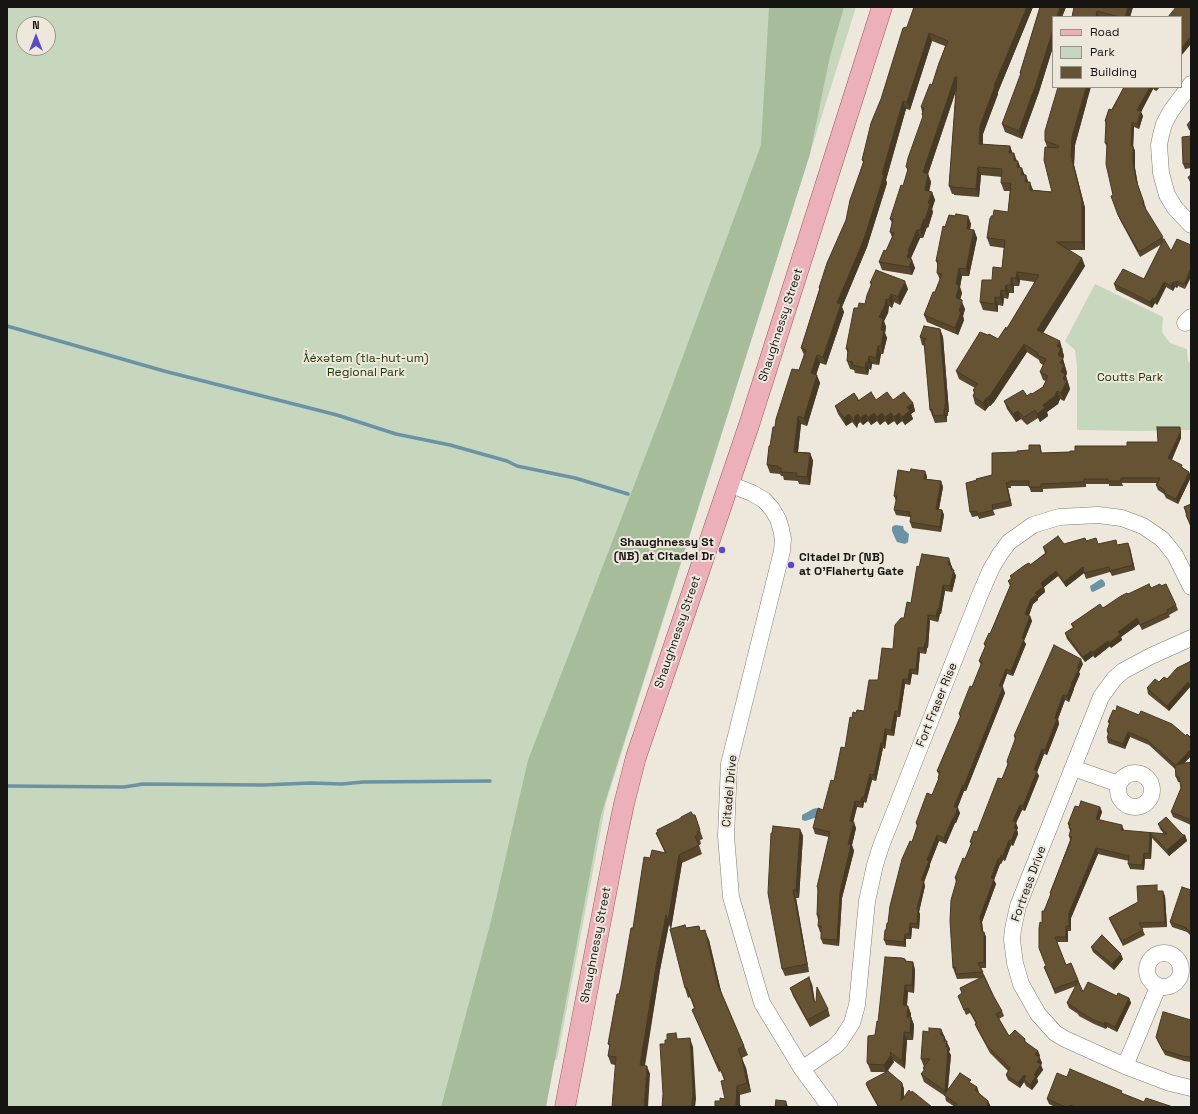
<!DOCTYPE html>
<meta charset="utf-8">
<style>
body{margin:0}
#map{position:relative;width:1198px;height:1114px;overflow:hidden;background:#ede7dc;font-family:"Space Grotesk",sans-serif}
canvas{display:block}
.frame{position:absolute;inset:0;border:8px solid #171511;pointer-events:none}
.legend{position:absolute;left:1052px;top:16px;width:130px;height:72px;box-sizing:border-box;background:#ede7dc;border:1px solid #97938b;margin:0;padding:5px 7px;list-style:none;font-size:12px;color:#171511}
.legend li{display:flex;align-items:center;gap:8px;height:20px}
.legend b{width:20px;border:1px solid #97938b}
.north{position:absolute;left:16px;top:16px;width:40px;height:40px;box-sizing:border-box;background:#ede7dc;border:1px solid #97938b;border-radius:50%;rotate:0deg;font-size:11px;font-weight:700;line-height:16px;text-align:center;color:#171511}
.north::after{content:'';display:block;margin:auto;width:14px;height:18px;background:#5b4bc3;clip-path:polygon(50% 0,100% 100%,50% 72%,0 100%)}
</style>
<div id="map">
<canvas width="1198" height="1114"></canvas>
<div class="frame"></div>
<ul class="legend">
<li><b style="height:5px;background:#ecb0b8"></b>Road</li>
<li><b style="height:11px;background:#c6d7bd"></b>Park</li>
<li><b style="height:11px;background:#655334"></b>Building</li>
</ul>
<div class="north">N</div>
</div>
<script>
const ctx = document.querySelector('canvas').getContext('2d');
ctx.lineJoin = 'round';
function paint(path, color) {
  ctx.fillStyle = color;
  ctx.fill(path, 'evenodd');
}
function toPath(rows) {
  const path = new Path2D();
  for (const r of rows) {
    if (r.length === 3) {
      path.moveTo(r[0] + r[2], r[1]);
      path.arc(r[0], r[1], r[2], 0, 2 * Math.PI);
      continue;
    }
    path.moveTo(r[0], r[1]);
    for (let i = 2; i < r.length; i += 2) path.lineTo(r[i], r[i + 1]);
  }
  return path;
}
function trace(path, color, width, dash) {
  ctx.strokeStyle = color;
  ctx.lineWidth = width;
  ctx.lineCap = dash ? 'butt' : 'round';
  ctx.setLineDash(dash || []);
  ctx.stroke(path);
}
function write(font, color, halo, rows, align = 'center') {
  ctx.font = font + ' "Space Grotesk",sans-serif';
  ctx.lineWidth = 4;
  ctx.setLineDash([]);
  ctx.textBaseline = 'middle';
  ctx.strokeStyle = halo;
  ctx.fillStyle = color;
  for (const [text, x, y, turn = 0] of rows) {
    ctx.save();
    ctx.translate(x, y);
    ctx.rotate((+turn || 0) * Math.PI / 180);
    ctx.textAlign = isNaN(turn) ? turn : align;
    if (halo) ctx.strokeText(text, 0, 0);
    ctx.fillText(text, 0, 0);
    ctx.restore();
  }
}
const green = toPath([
 [7,7,856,7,606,802,557,1060,547,1058,530,1107,7,1107],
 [24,24,48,24,48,48,24,48],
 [1095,284,1163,317,1162,332,1170,343,1187,349,1188,361,1191,365,1191,430,1142,431,1077,430,1077,366,1075,350,1065,341]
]);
const forest = toPath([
 [769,7,844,7,830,56,810,154,601,815,546,1107,441,1107,491,921,528,760,662,413,761,145]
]);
const water = toPath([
 [895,525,903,526,904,530,909,534,908,542,905,544,897,542,895,538,892,531,892,527],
 [1101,579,1103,580,1105,583,1105,586,1093,592,1091,591,1090,586],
 [816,808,819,810,818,817,805,821,802,820,802,815,813,809]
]);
const stream = toPath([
 [7,326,164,371,337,415,396,434,450,445,507,461,517,466,575,478,628,494],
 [7,786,124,787,143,784,263,785,311,783,342,784,363,782,490,781]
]);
const minor = toPath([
 [1191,84,1171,111,1164,124,1161,135,1159,145,1161,173,1167,195,1175,208,1191,225],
 [1185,323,1191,317],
 [729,484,752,493,764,500,772,509,778,519,781,529,783,539,782,551,729,764,726,836,731,897,762,1003,802,1069,830,1107],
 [1191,638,1151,656,1123,671,1114,679,1101,697,1018,906,1013,929,1012,940,1015,963,1021,984,1038,1014,1055,1033,1065,1039,1125,1066,1170,1083,1191,1088],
 [1073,768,1119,784],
 [1135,790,17],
 [1164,970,17],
 [1125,1066,1158,987],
 [802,1069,834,1047,841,1040,852,1023,857,1005,867,901,875,865,881,846,979,597,991,569,1000,554,1009,542,1033,525,1059,517,1098,515,1122,518,1143,526,1162,539,1175,555,1191,587]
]);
const major = toPath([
 [565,1107,615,847,624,804,636,757,749,425,882,7]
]);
const wall = toPath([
 [1033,7,998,92,998,94,983,134,983,145,1010,146,1012,153,1020,167,1025,175,1026,175,1028,182,1033,190,1052,192,1047,147,1045,141,1087,101,1075,145,1074,165,1085,208,1085,250,1069,250,1085,266,1043,333,1063,349,1062,350,1064,356,1063,359,1067,373,1066,376,1070,389,1064,401,1060,399,1058,404,1047,412,1048,416,1040,422,1038,418,1027,425,1021,419,1016,422,1007,409,1004,401,1032,394,1043,387,1046,381,1043,380,1040,372,1043,365,1040,363,1039,360,1027,352,994,402,990,406,989,406,985,411,975,404,973,396,974,393,973,390,975,388,959,379,956,371,998,339,1007,329,1035,282,1020,280,1019,286,1014,286,1014,293,1009,293,1008,299,1004,298,1003,306,998,305,998,312,983,310,980,302,992,280,1002,268,1004,248,990,246,987,238,991,218,993,216,1008,212,1010,191,1004,191,1001,183,1002,177,981,175,979,197,954,195,954,194,952,194,949,186,956,90,928,174,931,182,929,191,932,192,935,200,932,209,933,212,928,228,927,227,923,238,920,238,911,258,915,268,912,275,882,270,879,262,886,251,892,237,890,232,892,223,890,219,903,186,908,171,906,167,923,117,922,114,922,112,921,107,932,85,945,46,932,41,910,110,906,109,886,180,887,183,867,247,842,307,844,312,826,365,820,363,816,375,820,383,807,426,801,424,798,452,810,453,813,461,810,485,799,484,798,481,784,480,783,476,781,476,780,474,770,473,767,465,770,446,775,427,799,370,804,355,801,348,819,290,819,288,846,220,863,162,862,160,881,99,907,27],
 [1040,7,1066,7,1062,17,1053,17,1053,47,1039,92,1022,139,1005,132,1002,124,1021,75,1020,73],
 [1074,7,1133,7,1130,17,1072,17],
 [1124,87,1160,87,1156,91,1153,89,1141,112,1143,116,1139,129,1134,127,1133,146,1135,151,1135,168,1138,185,1146,208,1145,208,1164,240,1171,251,1177,239,1185,289,1178,286,1177,288,1175,287,1173,291,1166,287,1157,305,1155,303,1152,308,1116,290,1114,284,1144,279,1162,244,1140,257,1120,220,1113,201,1113,195,1107,147,1105,143,1106,125,1105,121],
 [1191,120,1191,131,1189,130,1187,125],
 [1191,136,1191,168,1185,169,1183,164],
 [955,216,968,216,971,224,970,229,974,230,977,238,969,276,962,276,960,287,962,293,960,299,965,309,963,316,964,320,958,335,927,322,924,315,935,292,940,280,937,273,938,266,936,261,945,227],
 [870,283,908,289,900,305,894,302,892,308,889,306,888,313,884,321,886,327,885,333,887,338,883,354,881,354,879,365,872,364,871,370,869,369,868,375,855,373,854,370,850,369,847,361,848,353,846,349,858,308,865,304,871,285],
 [940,329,943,337,949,412,948,412,948,416,947,416,947,422,935,423,930,410,925,346,922,345,920,337],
 [859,400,893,400,913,403,915,411,911,414,913,419,905,425,902,421,897,425,894,421,888,425,885,421,880,425,877,421,871,425,868,421,863,425,860,422,858,424,857,428,852,422,846,426,838,414,835,406],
 [1181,432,1181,438,1172,460,1189,472,1191,477,1178,504,1166,498,1164,494,1158,490,1156,485,1157,483,1122,483,1123,486,1109,486,1109,484,1086,484,1086,487,1043,489,1043,492,1031,492,1029,486,1011,486,1011,488,1008,488,1012,506,993,510,995,515,979,519,978,516,972,517,970,512,977,480,992,475,1017,452,1029,450,1040,445,1042,453,1070,452,1075,451,1127,446,1158,442],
 [927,476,926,479,941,481,943,487,939,509,942,510,944,515,941,532,912,528,910,522,911,518,910,517,896,515,894,510,896,501,894,496],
 [1191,504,1191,528,1186,515,1184,507],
 [1086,541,1098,544,1118,545,1130,548,1135,570,1112,576,1110,572,1086,579,1084,573,1066,587,1058,576,1044,587,1045,592,1038,598,1038,600,1033,604,1029,616,1030,616,1032,621,1024,641,1026,644,1013,676,1007,674,1002,687,1005,693,966,791,964,791,957,808,960,813,956,823,955,823,946,844,939,841,930,864,930,866,924,882,925,886,919,912,920,914,919,929,912,928,911,939,906,939,906,947,886,945,884,940,886,930,912,842,917,827,916,823,932,795,938,780,938,778,939,775,937,771,960,717,959,714,972,687,981,665,979,661,985,647,984,644,990,634,1010,586,1008,581,1011,579,1010,576,1030,565,1045,553,1043,547],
 [951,564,951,565,956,576,952,592,945,591,941,614,940,614,938,622,930,620,928,648,927,648,926,654,920,653,918,675,912,674,910,685,905,684,900,717,897,717,894,736,887,735,885,749,883,748,876,781,872,780,866,803,864,802,863,808,857,807,853,822,856,828,852,845,854,851,842,898,839,946,823,944,821,939,821,932,820,932,818,926,818,920,817,915,818,892,817,887,829,837,815,834,813,828,823,810,834,781,845,748,852,718,856,713,864,711,893,649,911,603,919,567],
 [1161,586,1176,605,1178,610,1169,615,1170,617,1142,630,1139,624,1121,637,1122,640,1111,648,1110,646,1095,658,1093,656,1085,662,1067,639,1065,633,1073,628,1071,624,1103,608,1128,594,1151,588],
 [1191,661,1191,689,1190,687,1169,711,1148,694,1147,688,1167,679],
 [1083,664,1079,672,1080,674,1074,688,1074,689,1069,702,1065,700,1058,719,1059,724,1047,755,1044,754,1037,772,1039,776,1025,811,1022,810,1016,823,1018,828,1017,830,1018,834,1013,846,1011,845,1005,861,1003,860,1001,864,1000,864,994,880,996,884,982,922,983,932,984,932,986,937,986,968,981,968,994,997,1002,1011,1004,1016,999,1019,1009,1036,1025,1039,1026,1043,1038,1051,1040,1056,1039,1057,1042,1063,1041,1065,1043,1070,1037,1078,1038,1082,1032,1090,1026,1086,1024,1082,1020,1088,1008,1080,1006,1075,1008,1071,990,1053,977,1029,975,1024,976,1024,970,1013,966,1015,958,996,962,993,960,988,981,978,957,979,953,968,956,882,955,878,965,859,971,844,970,842,977,832,1002,779,1008,764,1015,740,1014,736],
 [1108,722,1186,736,1191,738,1191,756,1184,763,1191,762,1191,825,1173,817,1171,812,1181,788,1180,782,1178,782,1176,777,1175,769,1149,745,1130,737,1125,749,1108,743,1107,738,1108,735,1107,731,1109,724],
 [1079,807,1100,807,1102,812,1099,820,1124,831,1164,834,1160,829,1158,824,1183,835,1185,835,1187,841,1169,856,1152,838,1151,859,1145,859,1144,870,1130,869,1128,864,1129,861,1098,854,1071,918,1071,931,1068,931,1068,942,1057,942,1066,965,1071,963,1083,992,1117,996,1129,998,1131,1003,1117,1032,1107,1027,1106,1029,1094,1024,1079,1016,1078,1014,1069,1008,1067,1003,1076,986,1055,994,1044,967,1046,966,1042,923,1044,911,1050,895,1050,893,1070,840,1069,836,1070,831,1068,824],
 [695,815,703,839,700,840,701,844,699,845,702,854,682,863,671,929,686,928,699,926,700,931,709,940,721,992,748,1055,742,1058,746,1068,751,1092,740,1095,740,1106,720,1101,725,1099,724,1080,721,1071,719,1072,696,1019,692,1010,694,1008,690,997,688,998,685,988,671,929,669,924,660,970,645,1066,650,1074,611,1064,608,1056,610,1047,608,1044,619,994,621,986,633,928,650,858,665,853,656,833],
 [800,829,803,836,799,898,796,898,809,972,785,976,782,969],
 [1191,890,1191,936,1187,932,1172,927,1170,922],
 [1159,891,1165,896,1167,927,1142,928,1145,935,1123,946,1111,923,1109,918],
 [1091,947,1123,959,1114,970,1093,952],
 [905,959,906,961,913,962,915,970,914,993,908,992,907,1006,908,1006,911,1014,910,1017,911,1017,914,1025,913,1040,907,1040,905,1069,893,1060,894,1062,887,1072,902,1083,904,1089,904,1097,911,1093,932,1107,878,1107,868,1089,866,1084,886,1072,871,1072,867,1062,875,1035,878,1022],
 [812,984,815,1002,828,1009,830,1016,810,1027,793,996,790,988],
 [1191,1020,1191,1062,1184,1061,1165,1055,1158,1042,1156,1037],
 [941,1029,950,1049,949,1052,951,1055,948,1089,972,1084,977,1087,979,1093,988,1101,991,1107,955,1107,946,1101,945,1096,924,1082,921,1074,924,1071,923,1068,924,1067,921,1059,929,1032],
 [1067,1077,1124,1094,1144,1102,1173,1107,1055,1107,1049,1104,1047,1099]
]);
const shadedWall = toPath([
 [1027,7,1033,7,998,92,998,94,983,134,982,152,979,144,980,126,994,86],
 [1060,7,1066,7,1062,17,1057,17],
 [1128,7,1133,7,1130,17,1125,17],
 [1097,11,1099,17,1096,17],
 [1053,30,1053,47,1039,92,1022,139,1019,131],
 [929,33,932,41,910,110,907,102],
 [1191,36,1191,44,1181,56,1181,48],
 [955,77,958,85,926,180,923,172],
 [1086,87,1091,87,1087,101,1075,145,1074,165,1085,208,1085,250,1082,242,1071,156,1072,137],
 [1150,87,1152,87,1153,89,1141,112,1143,116,1139,129,1137,124,1137,110],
 [1155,87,1160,87,1156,91],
 [903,101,906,109,886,180,887,183,867,247,842,307,844,312,826,365,823,357,837,303,882,174],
 [1132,122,1134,127,1133,151,1131,146],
 [1010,146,1013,154,1009,153],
 [1133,146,1135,151,1135,168,1138,185,1136,180,1133,163],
 [1014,153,1017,161,1014,161],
 [1018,161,1021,169,1017,167],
 [978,167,981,175,979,197,976,189],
 [1022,168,1025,176,1021,175],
 [928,174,931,182,928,198,925,190],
 [1026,175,1029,184,1025,182],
 [1030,182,1033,190,1030,190],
 [932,192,935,200,932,209,933,212,928,228,925,220,928,203],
 [968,216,971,224,969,236,967,229],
 [924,219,927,227,923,238,920,230],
 [917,230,920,238,911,258,912,260,907,257,908,251],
 [974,230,977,238,969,276,966,269],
 [1082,258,1085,266,1040,338,1037,330],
 [912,260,915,268,912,275,909,267],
 [959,268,962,276,960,287,962,293,959,305,956,298,956,284],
 [1191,268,1191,277,1185,289,1184,284],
 [1017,272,1020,280,1019,286,1016,278],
 [1011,278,1014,286,1014,293,1011,285],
 [905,281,908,289,900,305,898,297],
 [1176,281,1178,286,1177,288,1175,283],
 [1164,282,1166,287,1157,305,1155,299],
 [1173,282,1175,287,1173,291,1171,286],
 [1006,285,1009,293,1008,299,1005,291],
 [1001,290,1004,298,1003,306,1000,298],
 [891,294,894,302,892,308,889,300],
 [995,297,998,305,998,312,995,304],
 [1153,298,1155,303,1152,308,1150,302],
 [886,299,889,306,888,313,884,321,886,327,885,333,887,338,883,354,881,346,881,330,879,317],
 [962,302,965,309,963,316,964,320,958,335,955,328,959,311],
 [940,329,943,337,949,412,946,404],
 [1060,341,1064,356,1063,359,1067,373,1066,376,1070,389,1064,401,1061,393,1063,379,1058,355,1057,346],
 [1024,344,1027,352,994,402,990,406,987,398],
 [878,346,881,354,879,365,876,358],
 [817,355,820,363,814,381,811,373],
 [869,356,872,364,871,370,868,362],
 [866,362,869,369,868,375,865,368],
 [817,375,820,383,807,426,804,418],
 [1057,391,1060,399,1058,404,1047,412,1048,416,1040,422,1037,414,1043,405],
 [986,398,989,406,985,411,983,403],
 [913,403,915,411,911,414,913,419,905,425,902,417,907,407],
 [945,404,948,412,948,416,945,408],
 [944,409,947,416,947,422,944,415],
 [1018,411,1021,419,1016,422,1013,414],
 [874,413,877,421,871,425,868,418],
 [882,413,885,421,880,425,877,417],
 [891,413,894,421,888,425,885,417],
 [899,413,902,421,897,425,894,417],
 [849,414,852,422,846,426,844,418],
 [858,414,860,422,858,424,857,428,854,421,855,416],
 [866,414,868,421,863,425,860,418],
 [798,416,801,424,797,460,794,452],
 [1180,427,1181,432,1181,438,1170,463,1168,458],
 [810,453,813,461,810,485,807,477],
 [925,471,927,476,926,484,924,479],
 [1189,472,1191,477,1178,504,1176,499],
 [941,481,943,487,938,514,936,509],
 [1006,483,1008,488,1012,506,1010,501],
 [942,510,944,515,941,532,940,527],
 [1128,543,1130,548,1135,570,1133,565],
 [949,558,951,564,950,571,948,565],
 [951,565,956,576,952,592,950,586],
 [1083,567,1084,573,1066,587,1064,582],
 [1056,571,1058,576,1044,587,1045,592,1038,598,1038,600,1033,604,1027,620,1025,614,1031,599,1041,583],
 [943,585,945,591,941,614,939,609],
 [938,608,940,614,938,622,936,616],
 [928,615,930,620,928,648,926,643],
 [1030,616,1032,621,1024,641,1026,644,1013,676,1011,671,1022,638],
 [1137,618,1139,624,1121,637,1122,640,1111,648,1109,643,1118,632],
 [1108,641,1110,646,1095,658,1093,652],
 [925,643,927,648,926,654,924,648],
 [918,648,920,653,918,675,916,670],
 [1091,651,1093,656,1085,662,1083,657],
 [1081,659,1083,664,1079,672,1080,674,1074,688,1074,689,1069,702,1067,696,1077,668],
 [910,669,912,674,910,685,908,679],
 [1006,669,1007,674,1001,691,999,686],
 [903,679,905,684,900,717,898,711],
 [1188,682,1190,687,1169,711,1167,706],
 [1003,687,1005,693,966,791,964,786],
 [1063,695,1065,700,1058,719,1059,724,1047,755,1045,750,1056,714],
 [895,711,897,717,894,736,891,730],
 [885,729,887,735,885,749,883,743],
 [1128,732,1130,737,1125,749,1123,744],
 [881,743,883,748,876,781,874,775],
 [1042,749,1044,754,1037,772,1039,776,1025,811,1023,806,1034,770],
 [1191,749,1191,756,1178,770,1176,765],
 [870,774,872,780,866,803,864,797],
 [963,785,964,791,956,812,954,807],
 [862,797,864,802,863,808,861,802],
 [855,801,857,807,852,827,850,821],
 [1020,805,1022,810,1016,823,1018,828,1017,830,1018,834,1013,846,1011,841,1014,828,1013,821],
 [1100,807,1102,812,1098,824,1096,819],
 [958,808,960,813,956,823,954,818],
 [953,818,955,823,946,844,944,838],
 [854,822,856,828,852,845,854,851,842,898,839,946,837,940,840,892,848,844],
 [1122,825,1124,830,1121,830],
 [800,829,803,836,799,898,796,890],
 [1150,833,1152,838,1151,859,1149,854],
 [937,835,939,841,930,864,930,866,924,882,925,886,919,912,920,914,919,929,917,924,917,909,921,880,927,860],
 [1185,835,1187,841,1169,856,1167,850],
 [1009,840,1011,845,1005,861,1003,856],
 [1096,848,1098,854,1071,918,1071,931,1069,926,1069,913],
 [1144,853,1145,859,1144,870,1142,865],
 [679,855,682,863,671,929,669,924,660,970,643,1074,640,1065,657,961,666,915],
 [1001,855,1003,860,1001,864,1000,859],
 [998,859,1000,864,994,880,996,884,982,922,984,937,982,932,980,917,991,878],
 [793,890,796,898,809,972,807,964],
 [1163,891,1165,896,1167,927,1165,922],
 [910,923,912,928,911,939,909,934],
 [1066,926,1068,931,1068,942,1066,937],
 [705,930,709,940,722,995,718,985],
 [984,932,986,937,986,968,984,962],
 [905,934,906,939,906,947,904,942],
 [1121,954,1123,959,1114,970,1112,964],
 [913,962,915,970,914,993,912,985],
 [809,977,812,984,816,1010,814,1002],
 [905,985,908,992,906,1013,903,1005],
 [1129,998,1131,1003,1117,1032,1115,1027],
 [908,1006,911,1014,910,1025,907,1017],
 [911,1017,914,1025,913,1040,910,1033],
 [1105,1022,1107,1027,1106,1029,1104,1024],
 [941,1029,944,1036,941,1035],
 [904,1032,907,1040,905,1069,902,1061],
 [944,1036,950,1049,949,1052,951,1055,947,1097,945,1091,944,1041],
 [690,1038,693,1047,696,1099,695,1107,692,1107],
 [1038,1051,1040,1056,1037,1060,1035,1054],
 [891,1055,894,1062,886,1072,884,1065],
 [1040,1058,1042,1063,1041,1065,1043,1070,1037,1078,1038,1082,1032,1090,1030,1085,1037,1062],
 [742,1059,746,1068,751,1092,747,1083],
 [647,1066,650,1074,648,1107,644,1107],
 [1024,1075,1026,1080,1024,1080,1024,1082,1020,1088,1018,1083],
 [902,1083,904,1089,903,1107,901,1101],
 [737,1086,740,1095,740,1107,736,1105],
 [977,1087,979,1093,975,1090],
 [786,1101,788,1107,785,1107],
 [988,1101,991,1107,987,1107,987,1105]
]);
const building = toPath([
 [914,7,1027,7,994,86,995,86,980,126,979,144,1010,146,1009,153,1014,153,1014,161,1018,161,1017,167,1022,168,1021,175,1026,175,1025,182,1030,182,1030,190,1052,192,1044,160,1045,147,1058,148,1059,146,1045,141,1045,131,1058,87,1086,87,1072,137,1071,156,1082,200,1082,242,1056,242,1082,258,1037,330,1060,341,1057,346,1061,348,1058,355,1063,358,1060,363,1064,365,1061,372,1065,374,1063,379,1067,381,1061,393,1057,391,1055,396,1043,405,1045,408,1037,414,1035,410,1024,417,1018,411,1013,414,1004,401,1023,390,1027,396,1031,393,1032,394,1043,387,1048,376,1040,372,1046,359,1037,355,1038,353,1024,344,991,394,987,398,986,398,983,403,973,396,975,392,973,390,978,384,956,371,980,332,988,335,989,334,998,339,1006,327,1006,330,1039,275,1017,272,1016,278,1011,278,1011,285,1006,285,1005,291,1001,290,1000,298,995,297,995,304,980,302,982,280,992,280,993,267,1002,268,1005,240,987,238,990,218,991,218,991,216,993,216,994,210,1008,212,1011,183,1001,183,1002,169,978,167,976,189,952,187,952,186,949,186,957,77,955,77,923,172,928,174,925,190,932,192,928,203,930,204,925,220,924,219,920,230,917,230,908,251,909,252,907,257,912,260,909,267,879,262,884,250,886,251,894,233,890,232,893,219,890,219,901,185,903,186,908,169,906,167,908,158,923,116,922,114,924,108,921,107,930,84,932,85,939,63,948,41,929,33,907,102,903,101,882,174,884,175,864,239,837,303,841,304,823,357,817,355,811,373,817,375,804,418,798,416,794,452,810,453,807,477,796,476,797,473,781,472,781,468,778,468,778,466,767,465,769,446,770,446,773,427,775,427,776,419,792,369,799,370,806,350,801,348,803,342,820,288,819,288,827,263,846,220,850,200,864,161,862,160,865,148,871,123,881,99,903,28,907,27,914,7],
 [1040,7,1060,7,1057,17,1053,17,1053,30,1036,84,1019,131,1002,124,1021,73,1020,73,1040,7],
 [1074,7,1128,7,1125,17,1120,17,1097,11,1096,17,1072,17,1074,7],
 [1176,7,1191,7,1191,36,1181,48,1181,17,1168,17,1176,7],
 [1124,87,1150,87,1137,110,1141,111,1137,124,1132,122,1131,146,1133,146,1133,163,1136,180,1144,203,1142,203,1163,237,1139,252,1118,215,1111,196,1113,195,1106,164,1107,143,1105,143,1106,122,1105,121,1109,109,1112,110,1124,87],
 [1191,120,1191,127,1187,125,1191,120],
 [1191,136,1191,163,1183,164,1182,137,1191,136],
 [1191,175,1191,183,1188,177,1191,175],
 [956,214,968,216,967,229,974,230,966,269,959,268,956,284,959,286,956,298,962,300,962,302,959,311,961,312,955,328,924,315,933,292,935,292,942,274,937,273,938,261,936,261,943,226,945,227,949,215,955,216,956,214],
 [1164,239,1171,251,1177,239,1191,245,1191,268,1184,284,1176,281,1175,283,1173,282,1171,286,1164,282,1155,299,1153,298,1150,302,1114,284,1123,269,1144,279,1164,239],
 [876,270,905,281,898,297,891,294,889,300,886,299,885,305,879,317,883,319,881,330,884,330,881,346,878,346,876,358,869,356,868,362,866,362,865,368,852,365,853,362,847,361,848,349,846,349,854,308,858,308,859,303,865,304,867,295,872,283,870,283,876,270],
 [924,326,940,329,946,404,945,404,945,408,944,409,944,415,933,416,932,409,930,410,924,342,926,339,920,337,924,326],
 [871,392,876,400,887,392,893,400,904,392,913,403,907,407,910,411,902,417,899,413,894,417,891,413,885,417,882,413,877,417,874,413,868,418,866,414,860,418,858,414,855,416,854,421,849,414,844,418,835,406,854,393,858,399,858,401,871,392],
 [1157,427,1180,427,1180,433,1168,458,1182,465,1181,467,1189,472,1176,499,1164,493,1165,490,1156,485,1160,478,1121,478,1121,481,1108,481,1108,479,1084,479,1084,482,1041,484,1041,487,1029,487,1029,481,1009,481,1009,483,1006,483,1010,501,992,505,993,510,977,514,976,511,970,512,966,483,977,480,976,479,992,475,992,453,1017,452,1017,451,1029,450,1029,445,1040,445,1041,453,1070,452,1070,451,1075,451,1075,446,1127,446,1127,442,1158,442,1157,427],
 [911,469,925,471,924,479,941,481,936,509,942,510,940,527,910,522,911,515,909,515,910,512,894,510,897,496,894,496,898,470,910,472,911,469],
 [1191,504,1191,526,1186,515,1187,514,1184,507,1191,504],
 [1058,536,1064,544,1085,538,1086,541,1096,538,1098,544,1116,540,1117,545,1128,543,1133,565,1110,571,1109,567,1084,573,1083,567,1064,582,1056,571,1041,583,1043,587,1035,593,1037,595,1031,599,1025,614,1030,616,1022,638,1024,639,1011,671,1006,669,999,686,1003,687,964,786,963,785,954,807,958,808,954,818,953,818,944,838,937,835,927,860,929,861,921,880,924,881,917,909,918,909,917,924,910,923,909,934,905,934,904,942,884,940,885,930,886,930,887,923,888,923,890,906,902,859,910,841,912,842,918,824,916,823,927,793,932,795,939,778,938,778,940,772,937,771,961,715,959,714,970,686,972,687,982,662,979,661,986,645,984,644,989,633,990,634,1011,584,1008,581,1012,578,1010,576,1025,565,1029,563,1030,565,1044,555,1047,552,1043,547,1058,536],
 [922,554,949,558,948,565,951,565,951,570,954,570,950,586,943,585,939,609,938,608,936,616,928,615,926,643,925,643,924,648,918,648,916,670,910,669,908,679,903,679,898,711,895,711,891,730,885,729,883,743,881,743,874,775,870,774,864,797,862,797,861,802,855,801,850,821,854,822,848,844,851,845,840,892,837,940,821,939,821,926,818,926,819,915,817,915,818,888,817,887,830,832,813,828,818,808,823,810,831,780,834,781,841,747,845,748,850,717,852,718,853,712,856,713,857,710,864,711,869,680,878,680,882,648,893,649,895,625,901,618,904,618,907,602,911,603,917,566,919,567,922,554],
 [1149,584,1151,588,1160,584,1161,586,1166,584,1176,605,1167,610,1168,612,1140,625,1137,618,1118,632,1120,635,1109,643,1108,641,1093,652,1091,651,1083,657,1065,633,1074,627,1071,624,1100,604,1103,608,1121,596,1127,593,1128,594,1149,584],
 [1054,645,1081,659,1077,668,1079,669,1071,684,1072,684,1067,696,1063,695,1056,714,1055,718,1057,719,1045,750,1042,749,1034,770,1037,771,1023,806,1020,805,1013,821,1016,822,1014,828,1016,829,1011,841,1009,840,1003,856,1001,855,1000,859,998,859,991,878,994,879,980,917,982,932,984,932,984,962,978,963,983,972,956,974,955,967,953,968,950,921,951,900,957,879,955,878,963,858,965,859,972,842,970,842,974,831,977,832,998,778,1002,779,1008,764,1007,761,1016,737,1014,736,1054,645],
 [1191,661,1191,687,1188,682,1167,706,1147,688,1155,679,1159,682,1164,677,1167,679,1177,668,1191,661],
 [1117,706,1139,715,1141,711,1172,724,1186,736,1187,734,1191,738,1191,749,1176,765,1191,762,1191,820,1171,812,1181,788,1179,777,1176,777,1175,765,1147,740,1128,732,1123,744,1107,738,1109,732,1107,731,1110,722,1108,722,1113,710,1116,711,1117,706],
 [1081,801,1100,807,1096,819,1122,825,1121,830,1167,834,1158,824,1166,817,1183,835,1185,835,1167,850,1150,833,1149,854,1144,853,1142,865,1128,864,1129,856,1096,848,1069,913,1069,926,1066,926,1066,937,1055,937,1066,965,1071,963,1078,980,1054,989,1044,967,1046,966,1039,948,1039,928,1040,922,1042,923,1042,911,1044,911,1051,894,1050,893,1072,837,1069,836,1071,829,1069,828,1070,824,1068,824,1075,806,1079,807,1081,801],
 [691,812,693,815,695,815,700,830,697,832,698,835,695,836,699,845,679,855,668,921,666,915,657,961,640,1065,647,1066,644,1107,612,1107,616,1057,608,1056,610,1044,608,1044,617,994,619,994,621,986,631,928,633,928,644,857,650,858,652,850,666,853,656,833,658,832,657,830,681,818,681,817,691,812],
 [773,826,800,829,796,890,793,890,807,964,782,969,768,893,771,833,772,833,773,826],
 [1157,885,1157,891,1163,891,1165,922,1139,923,1143,930,1122,941,1109,918,1138,902,1137,886,1157,885],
 [1182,887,1191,890,1191,933,1185,927,1170,922,1182,887],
 [685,925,686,928,699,926,700,931,705,930,718,985,744,1046,738,1049,742,1059,747,1083,737,1086,736,1105,741,1106,741,1107,715,1107,715,1101,720,1101,720,1098,725,1099,721,1081,725,1080,717,1062,716,1063,692,1010,695,1008,687,988,685,988,670,929,685,925],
 [1102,935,1121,954,1112,964,1091,947,1102,935],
 [885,957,902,958,905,959,905,961,913,962,912,985,905,985,903,1005,908,1006,907,1017,911,1017,910,1033,904,1032,902,1061,890,1052,891,1055,884,1065,868,1064,867,1062,868,1036,875,1035,877,1021,878,1022,885,957],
 [984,976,994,997,1002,1011,996,1014,1009,1036,1015,1030,1025,1039,1024,1041,1038,1051,1035,1054,1040,1058,1037,1062,1041,1064,1034,1075,1036,1076,1030,1085,1024,1080,1026,1076,1024,1075,1018,1083,1006,1075,1010,1068,988,1047,975,1024,977,1023,968,1008,964,1010,958,996,962,993,960,988,984,976],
 [809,977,814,1002,816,1002,817,987,828,1009,807,1020,790,988,809,977],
 [1078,981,1083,992,1088,982,1117,996,1118,993,1129,998,1115,1027,1105,1022,1104,1024,1092,1019,1077,1010,1077,1009,1067,1003,1078,981],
 [1163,1012,1164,1012,1191,1020,1191,1057,1182,1056,1163,1050,1156,1037,1163,1012],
 [929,1028,941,1029,941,1035,944,1036,944,1041,947,1041,946,1047,948,1047,945,1091,921,1074,925,1069,923,1068,930,1059,921,1059,923,1031,929,1032,929,1028],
 [676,1033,677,1039,690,1038,693,1090,692,1107,662,1107,663,1094,660,1044,665,1044,665,1040,667,1040,667,1034,676,1033],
 [1070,1069,1122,1091,1121,1093,1144,1102,1146,1098,1173,1107,1075,1107,1070,1105,1069,1107,1066,1107,1047,1099,1057,1073,1067,1077,1070,1069],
 [888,1071,902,1083,901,1101,909,1090,911,1093,912,1091,932,1107,879,1107,866,1084,867,1082,888,1071],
 [960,1073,971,1080,969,1082,977,1087,975,1090,988,1101,987,1105,990,1107,955,1107,957,1104,944,1095,960,1073],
 [776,1100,786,1101,785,1107,775,1107,776,1100]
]);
const markers = [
 [722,550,4,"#5b4bc3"],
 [791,565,4,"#5b4bc3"]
];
const streetNames = [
 ["Shaughnessy Street",781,325,-72],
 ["Shaughnessy Street",678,632,-71],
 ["Fort Fraser Rise",937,705,-68],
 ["Citadel Drive",730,791,-85],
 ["Fortress Drive",1029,884,-70],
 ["Shaughnessy Street",596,945,-79]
];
const parkNames = [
 ["ƛ̓éxətəm (tla-hut-um)",366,359],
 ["Regional Park",366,373],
 ["Coutts Park",1130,378]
];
const poiNames = [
 ["Shaughnessy St",714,543],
 ["(NB) at Citadel Dr",714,557],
 ["Citadel Dr (NB)",799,558,"left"],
 ["at O'Flaherty Gate",799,572,"left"]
];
paint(green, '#c6d7bd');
paint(forest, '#a7bc9b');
paint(water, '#6b93a5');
trace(stream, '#6b93a5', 3.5);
trace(minor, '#817b72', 17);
trace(major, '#9a585e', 21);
trace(minor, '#fff', 16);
trace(major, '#ecb0b8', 20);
paint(wall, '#57472d');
paint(shadedWall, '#473a24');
paint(building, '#655334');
trace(building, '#473a24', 1);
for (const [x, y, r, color] of markers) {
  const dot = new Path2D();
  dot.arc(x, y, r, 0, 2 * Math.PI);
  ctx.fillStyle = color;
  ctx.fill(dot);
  trace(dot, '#ede7dc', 1.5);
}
write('12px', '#171511', '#ede7dc', streetNames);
write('12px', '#1a3503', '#ede7dc', parkNames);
write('bold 12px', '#171511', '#ede7dc', poiNames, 'right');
</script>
